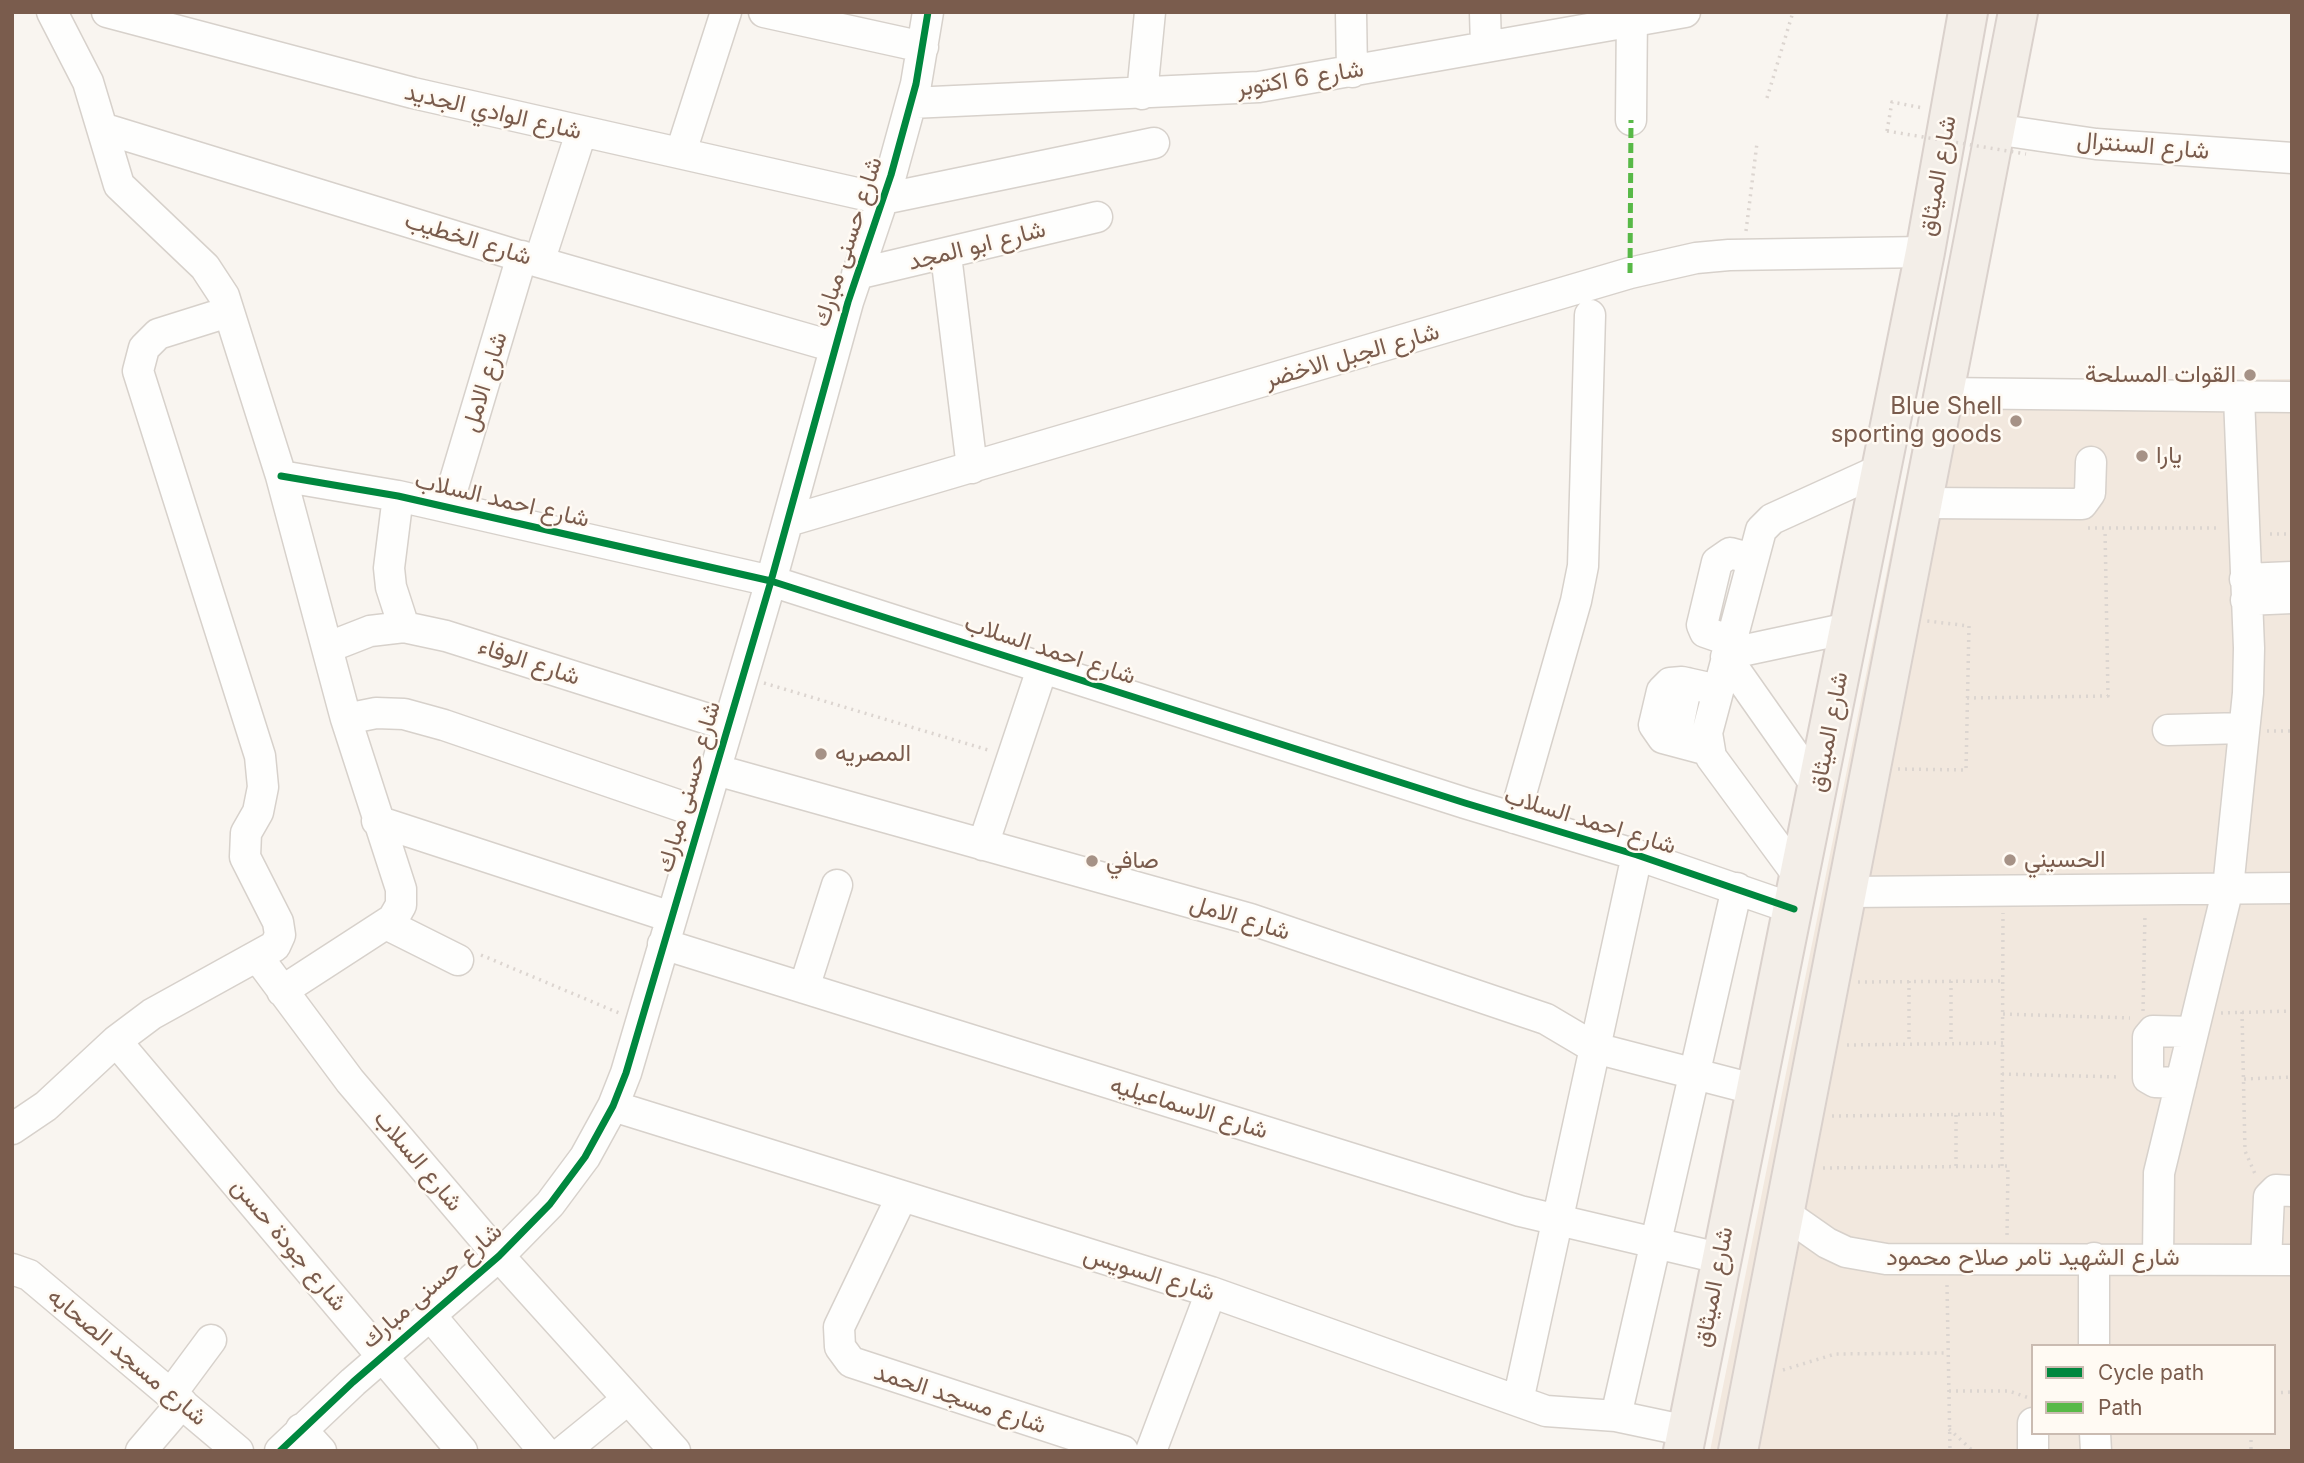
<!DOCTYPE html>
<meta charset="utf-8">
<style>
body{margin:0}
#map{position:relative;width:2304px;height:1463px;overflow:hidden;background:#f9f5f0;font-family:Inter,sans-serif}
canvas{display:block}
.frame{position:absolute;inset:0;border:14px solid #7a5c4d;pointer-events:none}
.legend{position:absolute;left:2031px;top:1344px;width:245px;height:91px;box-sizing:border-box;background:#fffaf3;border:2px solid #cabbb1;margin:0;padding:9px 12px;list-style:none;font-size:21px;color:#7a5c4d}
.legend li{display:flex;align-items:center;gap:14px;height:35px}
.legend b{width:35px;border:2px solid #cabbb1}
</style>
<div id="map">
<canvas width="2304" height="1463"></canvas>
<div class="frame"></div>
<ul class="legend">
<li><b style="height:9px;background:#00873e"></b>Cycle path</li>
<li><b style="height:9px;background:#58b947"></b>Path</li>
</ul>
</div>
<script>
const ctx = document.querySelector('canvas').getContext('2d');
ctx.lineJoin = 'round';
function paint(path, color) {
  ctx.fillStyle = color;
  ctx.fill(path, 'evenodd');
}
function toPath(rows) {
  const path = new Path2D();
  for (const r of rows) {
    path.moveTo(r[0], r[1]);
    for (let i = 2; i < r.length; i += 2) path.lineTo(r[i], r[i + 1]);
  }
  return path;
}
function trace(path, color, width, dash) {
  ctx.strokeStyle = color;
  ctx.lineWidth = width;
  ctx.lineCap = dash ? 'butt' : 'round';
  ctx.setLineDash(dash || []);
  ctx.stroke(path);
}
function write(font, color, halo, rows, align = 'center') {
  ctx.font = font + ' Inter,Vazirmatn,sans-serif';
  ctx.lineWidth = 5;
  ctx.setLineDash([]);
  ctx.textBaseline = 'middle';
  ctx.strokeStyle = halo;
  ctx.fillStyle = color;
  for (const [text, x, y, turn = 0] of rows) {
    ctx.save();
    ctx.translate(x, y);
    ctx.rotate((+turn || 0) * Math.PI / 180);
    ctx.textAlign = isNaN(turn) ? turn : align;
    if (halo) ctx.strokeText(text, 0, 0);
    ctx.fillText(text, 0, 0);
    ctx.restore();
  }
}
const residential = toPath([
 [2292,379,2292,1451,1710,1451,1925,382],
 [2033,1346,2274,1346,2274,1433,2033,1433]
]);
const path = toPath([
 [1767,98,1793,12],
 [1887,131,1892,102,1923,108],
 [1746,231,1757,143],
 [2088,528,2220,528],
 [2270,534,2292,534],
 [764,683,988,750],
 [1967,698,2108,696,2105,529],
 [2267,731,2292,731],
 [1898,769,1966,770,1969,626,1927,621],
 [481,955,619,1013],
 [1909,981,1909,1044],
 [1951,981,1951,1044],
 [1858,982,2003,981],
 [2143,1011,2145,913],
 [2242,1012,2245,1151,2256,1176],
 [2221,1013,2292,1011],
 [2003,1014,2130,1018],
 [1847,1045,2003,1043],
 [2002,1074,2120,1077],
 [2244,1079,2292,1077],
 [1832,1116,2003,1114],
 [1956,1166,1956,1114],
 [2002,1166,2003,913],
 [1823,1168,2008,1166,2007,1237],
 [1947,1285,1950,1451],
 [1783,1370,1835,1354,1948,1353],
 [1949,1391,2009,1391,2029,1398],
 [2274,1393,2292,1392],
 [1949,1429,1973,1451],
 [2251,1433,2251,1451]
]);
const minor = toPath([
 [52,12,88,82,119,185,205,267,224,296,281,476,346,719,401,889,401,905,393,919,282,991],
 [107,12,413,93,883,199,1154,143],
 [764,12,923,47],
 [1351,12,1352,72],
 [1485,12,1486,47],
 [1142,94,1150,12],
 [911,103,1259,87,1685,12],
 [1631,120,1632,12],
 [102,128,539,262,835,347],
 [1994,129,2096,144,2292,158],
 [681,152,726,12],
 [946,255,972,468],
 [539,262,581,133],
 [857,274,1097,217],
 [1942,393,2292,397],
 [281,476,398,496,771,581,1465,803,1637,855,1794,909],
 [398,496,389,568,391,587,404,627],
 [1921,503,2082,504,2090,493,2091,462],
 [447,507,522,256],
 [788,521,1630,273,1696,258,1729,255,1925,252],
 [2245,579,2292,577],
 [2246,600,2292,598],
 [1731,641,1705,632,1702,625,1717,562,1730,553,1752,559],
 [329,647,370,631,404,627,446,636,727,725],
 [1727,654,1849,628],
 [1726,657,1818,788],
 [346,719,376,713,404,714,444,725,701,813],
 [2168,730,2244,728],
 [1675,741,1687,683],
 [1708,750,1663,738,1654,725,1662,691,1670,683,1682,682,1718,690],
 [713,769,1250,919,1546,1019,1595,1048,1757,1090],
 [1514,818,1576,601,1583,566,1590,315],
 [377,821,671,917],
 [983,845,1042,669],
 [1800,878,1711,757,1707,733,1761,530,1772,519,1882,469],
 [1848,892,2292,888],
 [386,924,458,960],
 [663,944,1520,1211,1719,1258],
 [257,956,350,1081,499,1256,675,1451],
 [804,988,837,885],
 [116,1041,462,1451],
 [2181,1083,2155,1082,2148,1078,2148,1037,2153,1031,2193,1032],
 [613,1106,1211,1292,1546,1411,1616,1416,1687,1431],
 [12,1129,46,1106,116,1041,152,1014,275,946,280,935,278,922,245,857,246,833,258,812,263,787,260,756,138,371,144,348,158,334,228,312],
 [901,1198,839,1327,840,1347,851,1362,1123,1451],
 [1787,1215,1827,1243,1846,1252,1886,1259,2292,1260],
 [2094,1258,2094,1346],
 [2158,1258,2159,1173,2228,888,2248,693,2249,648,2239,397],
 [2266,1260,2269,1197,2276,1190,2292,1191],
 [12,1269,29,1275,238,1451],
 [430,1315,544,1451],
 [171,1394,211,1340],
 [1518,1401,1637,855],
 [1616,1416,1737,888],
 [2033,1423,2033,1450],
 [301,1429,321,1451],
 [2095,1433,2096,1451],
 [141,1451,182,1403],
 [280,1451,353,1382,499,1256,550,1204,585,1157,613,1106,626,1073,771,581,848,302,891,175,916,84,928,12],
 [564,1451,628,1399],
 [1151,1451,1211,1292]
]);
const major = toPath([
 [1683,1451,1925,252,1968,12],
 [1738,1451,2018,12]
]);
const pathBridge = toPath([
 [1887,131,2026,154]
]);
const quiet = toPath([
 [1630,273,1631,120]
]);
const cycleway = toPath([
 [281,476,398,496,771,581,1465,803,1637,855,1794,909],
 [280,1451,353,1382,499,1256,550,1204,585,1157,613,1106,626,1073,771,581,848,302,891,175,916,84,928,12]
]);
const markers = [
 [2250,375,7,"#a69286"],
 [2016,421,7,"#a69286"],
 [2142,456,7,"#a69286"],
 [821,754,7,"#a69286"],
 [2010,860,7,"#a69286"],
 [1092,861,7,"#a69286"]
];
const streetNames = [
 ["شارع 6 اكتوبر",1300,79,-9],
 ["شارع الوادي الجديد",493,112,13],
 ["شارع السنترال",2143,146,5],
 ["شارع الميثاق",1938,176,-80],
 ["شارع الخطيب",468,239,17],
 ["شارع حسنى مبارك",848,242,-72],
 ["شارع ابو المجد",977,246,-14],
 ["شارع الجبل الاخضر",1352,356,-16],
 ["شارع الامل",485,382,-73],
 ["شارع احمد السلاب",502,500,13],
 ["شارع احمد السلاب",1050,650,18],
 ["شارع الوفاء",529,662,18],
 ["شارع الميثاق",1829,732,-79],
 ["شارع حسنى مبارك",689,787,-74],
 ["شارع احمد السلاب",1590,821,17],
 ["شارع الامل",1240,918,17],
 ["شارع الاسماعيليه",1189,1108,17],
 ["شارع السلاب",418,1161,50],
 ["شارع جودة حسن",289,1245,50],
 ["شارع الشهيد تامر صلاح محمود",2033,1258],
 ["شارع السويس",1149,1274,17],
 ["شارع حسنى مبارك",432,1286,-41],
 ["شارع الميثاق",1714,1287,-79],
 ["شارع مسجد الصحابه",127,1357,40],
 ["شارع مسجد الحمد",960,1399,18]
];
const poiNames = [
 ["القوات المسلحة",2236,375,"right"],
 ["Blue Shell",2002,407,"right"],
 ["sporting goods",2002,435,"right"],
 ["يارا",2156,456],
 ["المصريه",835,754],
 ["الحسيني",2024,860],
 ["صافي",1106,861]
];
paint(residential, '#f2e8de');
trace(minor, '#d7d1cb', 33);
trace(major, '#dad1cc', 42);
trace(path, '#dcd5d0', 3.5, [2, 5]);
trace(minor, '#fefefd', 30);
trace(major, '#f3eee8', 38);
trace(pathBridge, '#dcd5d0', 3.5, [2, 5]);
trace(quiet, '#58b947', 5, [10, 5]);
trace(cycleway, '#00873e', 7);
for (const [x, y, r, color] of markers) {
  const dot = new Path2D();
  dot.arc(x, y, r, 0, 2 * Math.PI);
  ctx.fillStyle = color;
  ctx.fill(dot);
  trace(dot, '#fffaf3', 2.5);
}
write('24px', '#7a5c4d', '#fffaf3', streetNames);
write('24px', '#7a5c4d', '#fffaf3', poiNames, 'left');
</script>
